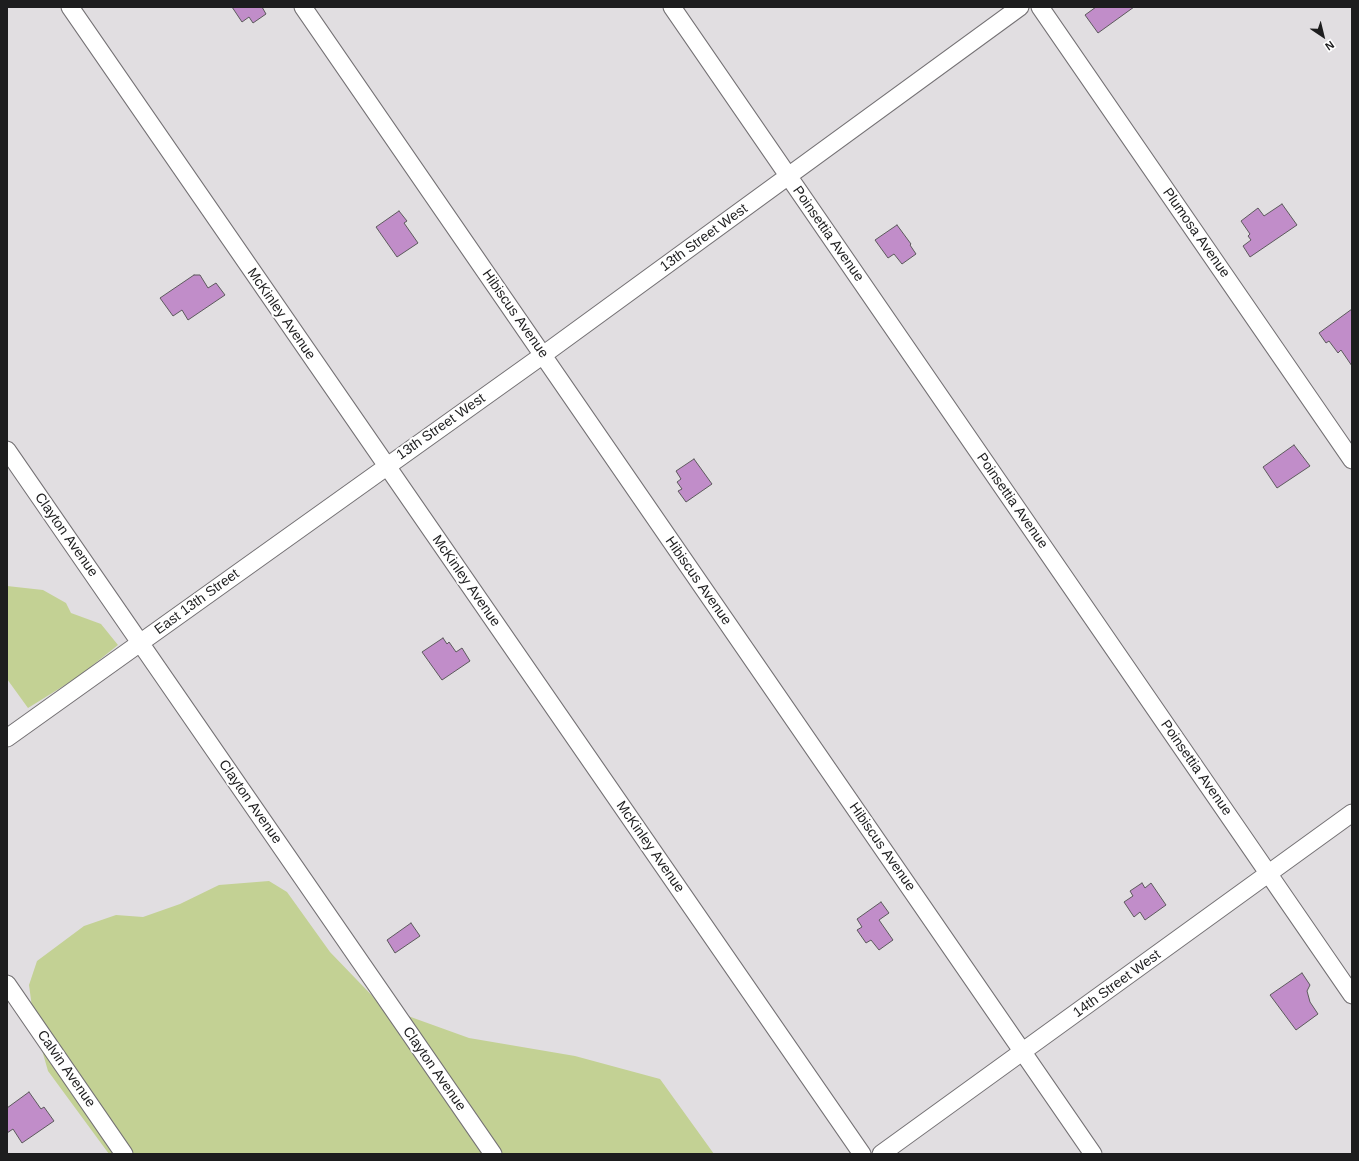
<!DOCTYPE html>
<html>
<head>
<meta charset="utf-8">
<style>
	body { margin:0 }
	#map { position:relative; width:1359px; height:1161px; overflow:hidden; background:#e1dee1; font-family:Helvetica,sans-serif }
	canvas { display:block }
	.frame { position:absolute; inset:0; border:8px solid #1d1d1e; pointer-events:none }
	.north { position:absolute; left:1303px; top:16px; width:40px; height:40px; -webkit-text-stroke:3px #fff; paint-order:stroke; rotate:145deg; font-size:11px; font-weight:700; line-height:16px; text-align:center; color:#1d1d1e }
	.north::after { content:''; display:block; margin:auto; width:14px; height:18px; background:#1d1d1e; clip-path:polygon(50% 0,100% 100%,50% 72%,0 100%) }
</style>
</head>
<body>
<div id="map">
<canvas width="1359" height="1161"></canvas>
<div class="frame"></div>
<div class="north">N</div>
</div>
<script>
const c = document.querySelector('canvas').getContext('2d');
c.lineJoin = 'round';
function fill(path, color) {
  c.fillStyle = color;
  c.fill(path, 'evenodd');
}
function poly(rows) {
  const path = new Path2D();
  for (const r of rows) {
    path.moveTo(r[0], r[1]);
    for (let i = 2; i < r.length; i += 2) path.lineTo(r[i], r[i + 1]);
  }
  return path;
}
function trace(path, color, width, dash) {
  c.strokeStyle = color;
  c.lineWidth = width;
  c.lineCap = dash ? 'butt' : 'round';
  c.setLineDash(dash || []);
  c.stroke(path);
}
function write(font, color, halo, rows, align = 'center') {
  c.font = font + ' Helvetica,sans-serif';
  c.lineWidth = 4;
  c.setLineDash([]);
  c.textBaseline = 'middle';
  c.strokeStyle = halo;
  c.fillStyle = color;
  for (const [text, x, y, turn = 0] of rows) {
    c.save();
    c.translate(x, y);
    c.rotate((+turn || 0) * Math.PI / 180);
    c.textAlign = isNaN(turn) ? turn : align;
    if (halo) c.strokeText(text, 0, 0);
    c.fillText(text, 0, 0);
    c.restore();
  }
}
const green = poly([
	[7,586,43,590,66,603,71,613,101,624,118,645,78,677,28,708,7,679],
	[269,881,287,892,330,952,383,1007,469,1038,575,1056,660,1079,714,1154,109,1154,48,1071,34,1022,29,985,37,961,84,926,116,915,143,917,180,904,219,885]
]);
const building = poly([
	[232,7,262,7,266,14,253,23,249,17,242,22,232,7],
	[1096,7,1134,7,1098,33,1085,15,1096,7],
	[1282,204,1297,225,1250,257,1243,246,1251,240,1248,236,1250,234,1241,221,1258,208,1264,216,1282,204],
	[399,211,407,221,404,223,418,243,397,257,376,227,399,211],
	[897,225,911,244,910,245,916,254,902,264,894,254,888,258,875,240,897,225],
	[194,275,200,275,208,288,216,283,225,295,188,320,182,310,173,316,160,298,194,275],
	[1352,309,1352,366,1341,350,1338,353,1329,341,1326,343,1319,333,1352,309],
	[1294,445,1310,466,1277,488,1263,467,1294,445],
	[694,459,712,484,686,502,678,491,682,489,677,482,681,479,676,471,694,459],
	[443,638,447,644,449,642,456,652,462,648,470,661,442,680,422,652,443,638],
	[1142,883,1145,888,1151,883,1166,905,1145,920,1140,912,1134,917,1124,902,1133,896,1130,891,1142,883],
	[881,902,889,913,879,920,893,940,879,950,871,940,866,943,857,930,862,927,857,919,881,902],
	[411,923,420,936,395,953,387,940,411,923],
	[1302,973,1310,985,1307,991,1310,1002,1318,1014,1296,1030,1270,995,1302,973],
	[29,1092,41,1109,44,1107,54,1121,22,1143,13,1129,7,1133,7,1108,29,1092]
]);
const minor = poly([
	[70,7,862,1154],
	[303,7,1093,1154],
	[672,7,1352,995],
	[1040,7,1352,460],
	[7,450,493,1154],
	[7,738,543,355,1020,7],
	[7,984,124,1154],
	[881,1154,1352,813]
]);
const streetNames = [
	["Plumosa Avenue",1196,233,55],
	["Poinsettia Avenue",828,234,55],
	["13th Street West",704,238,-36],
	["McKinley Avenue",281,314,55],
	["Hibiscus Avenue",515,314,55],
	["13th Street West",441,427,-35],
	["Poinsettia Avenue",1012,501,55],
	["Clayton Avenue",66,535,55],
	["McKinley Avenue",466,581,55],
	["Hibiscus Avenue",698,581,55],
	["East 13th Street",197,602,-36],
	["Poinsettia Avenue",1196,768,55],
	["Clayton Avenue",250,802,55],
	["McKinley Avenue",650,847,55],
	["Hibiscus Avenue",882,847,55],
	["14th Street West",1117,984,-36],
	["Calvin Avenue",66,1069,55],
	["Clayton Avenue",434,1069,55]
];
fill(green, '#c3d194');
fill(building, '#c18dc9');
trace(building, '#5c595c', 1);
trace(minor, '#747174', 19);
trace(minor, '#fff', 17);
write('14px', '#1d1d1e', '#fff', streetNames);
</script>
</body>
</html>
